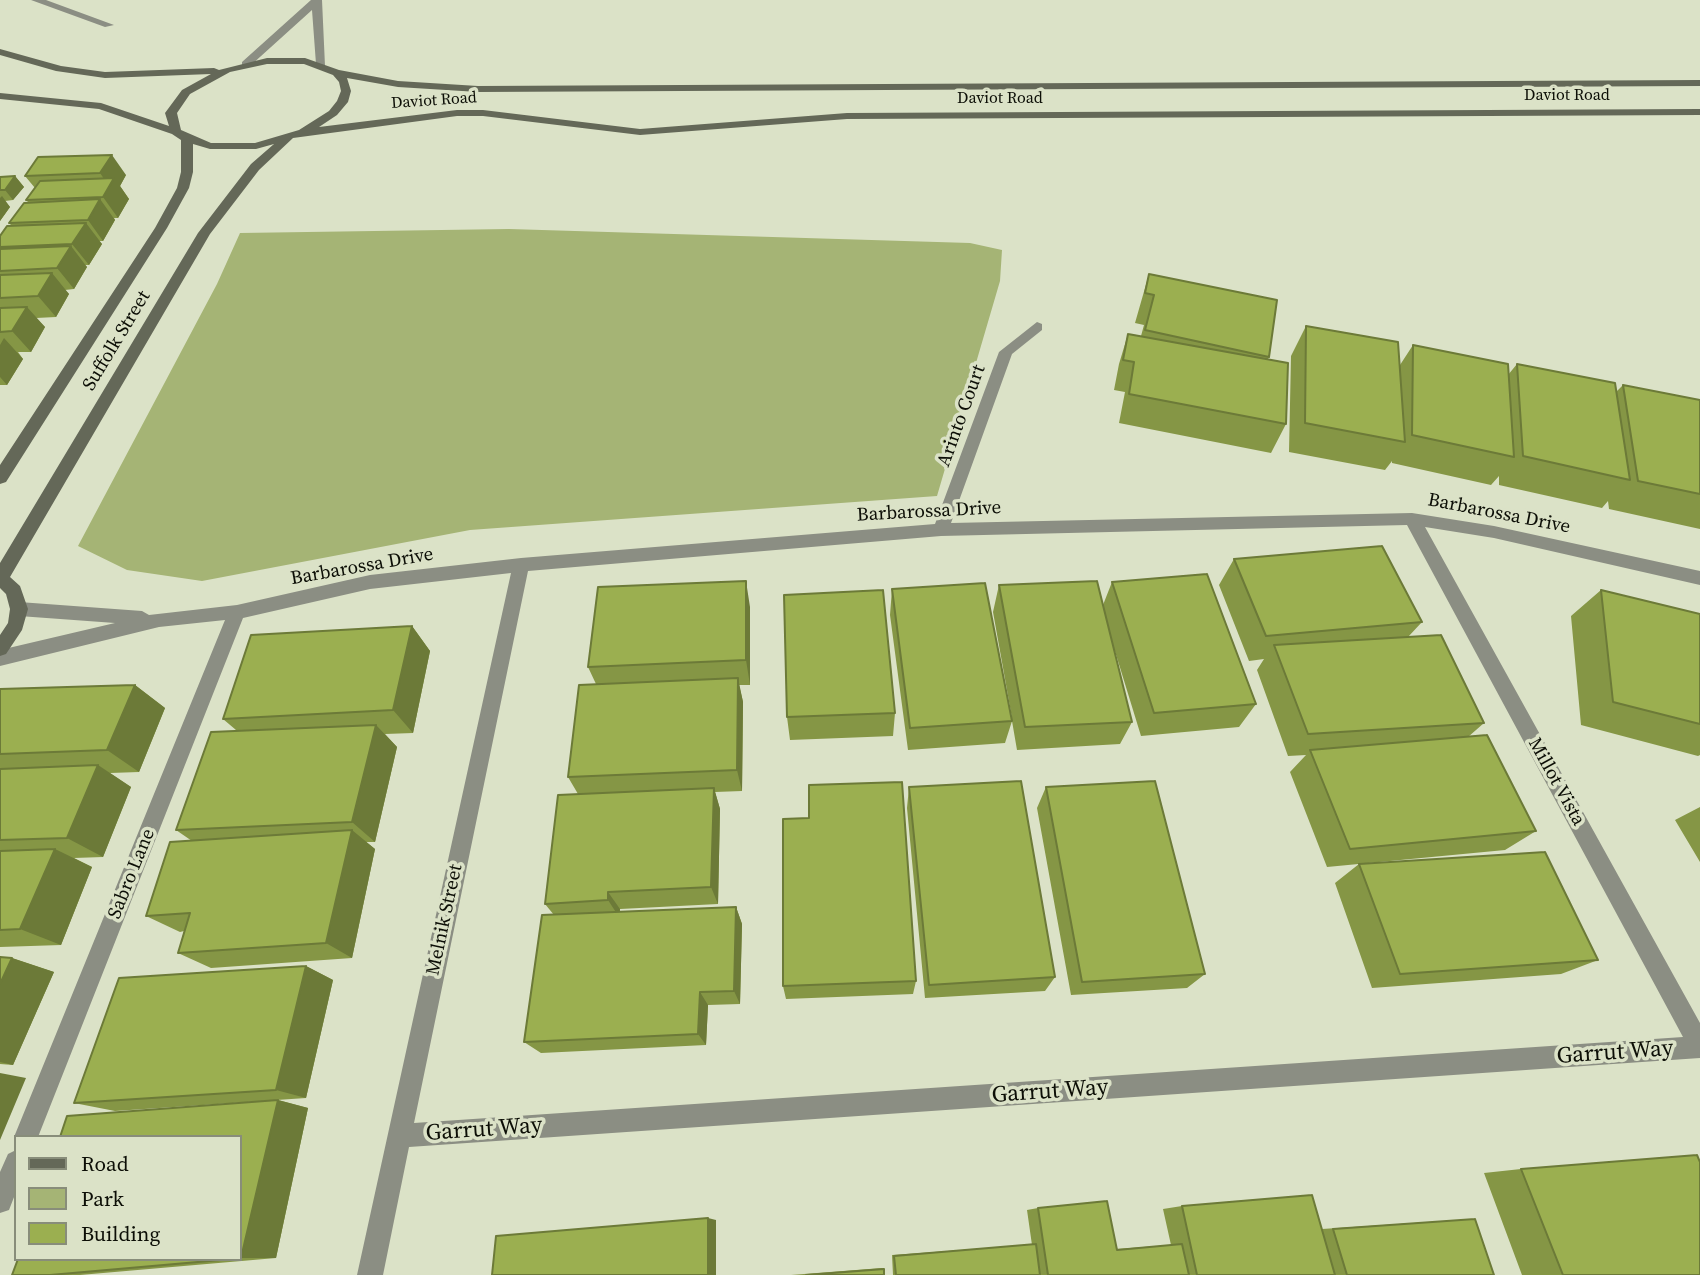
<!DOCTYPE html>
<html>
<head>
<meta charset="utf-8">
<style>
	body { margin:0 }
	#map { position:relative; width:1700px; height:1275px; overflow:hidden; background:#dbe2c7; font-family:"Source Serif 4",serif }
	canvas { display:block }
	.legend { position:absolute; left:14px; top:1135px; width:228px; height:126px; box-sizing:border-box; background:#dbe2c7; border:2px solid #888d7a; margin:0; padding:9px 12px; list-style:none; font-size:21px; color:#0c0e06 }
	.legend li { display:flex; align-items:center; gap:14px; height:35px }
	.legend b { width:35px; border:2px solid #888d7a }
</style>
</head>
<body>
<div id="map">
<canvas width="1700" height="1275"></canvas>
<ul class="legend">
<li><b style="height:9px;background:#646858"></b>Road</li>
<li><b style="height:19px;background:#a5b475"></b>Park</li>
<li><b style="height:19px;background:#9baf50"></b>Building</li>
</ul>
</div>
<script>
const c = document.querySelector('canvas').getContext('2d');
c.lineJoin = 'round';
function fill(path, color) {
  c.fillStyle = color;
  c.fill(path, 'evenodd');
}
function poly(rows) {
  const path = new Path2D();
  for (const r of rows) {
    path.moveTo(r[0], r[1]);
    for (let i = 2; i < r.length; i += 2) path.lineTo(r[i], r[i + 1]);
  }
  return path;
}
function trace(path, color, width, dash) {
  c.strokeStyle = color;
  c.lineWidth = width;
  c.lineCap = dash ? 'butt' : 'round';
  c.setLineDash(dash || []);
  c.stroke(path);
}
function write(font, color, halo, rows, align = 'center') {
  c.font = font + ' "Source Serif 4",serif';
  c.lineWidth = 7;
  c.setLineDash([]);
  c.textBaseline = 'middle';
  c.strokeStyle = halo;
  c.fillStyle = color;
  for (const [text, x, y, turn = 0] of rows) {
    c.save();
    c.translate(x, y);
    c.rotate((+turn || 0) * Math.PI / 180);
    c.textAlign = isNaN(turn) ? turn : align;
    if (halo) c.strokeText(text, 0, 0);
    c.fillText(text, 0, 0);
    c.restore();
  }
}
const green = poly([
	[509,229,970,243,1002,250,1000,281,937,496,470,530,202,581,127,570,78,546,217,284,240,233]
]);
const street = poly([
	[31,0,46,0,114,25,105,27,31,0],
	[311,0,322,0,325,66,316,64,312,10,250,66,242,66,242,62,311,0],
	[1037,322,1042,324,1042,330,1012,354,951,523,1412,513,1494,526,1700,571,1700,585,1494,538,1425,527,1700,1023,1700,1058,409,1147,383,1275,357,1275,511,573,370,589,243,618,38,1137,16,1137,16,1141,14,1137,225,620,159,627,0,666,0,650,115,623,19,616,13,614,10,609,13,604,19,602,142,611,149,615,237,605,370,575,521,558,935,524,999,352,1037,322],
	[1407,525,1683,1037,414,1123,528,571,941,536,1407,525],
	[16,1150,16,1192,9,1210,0,1213,0,1172,8,1154,16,1150]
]);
const secondary = poly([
	[0,49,61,66,105,72,214,68,219,70,267,58,305,58,339,70,398,81,478,86,1700,80,1700,86,478,92,398,87,347,78,351,91,348,102,337,115,319,127,457,110,483,110,640,129,847,113,1700,109,1700,115,847,119,640,135,483,116,457,116,293,138,259,170,210,234,10,577,20,586,28,609,22,630,6,654,0,656,0,635,8,623,10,609,6,594,0,588,0,563,198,233,251,164,274,144,256,149,210,149,193,144,193,172,189,188,167,228,6,482,0,484,0,465,155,228,177,188,181,172,181,140,172,134,99,109,0,99,0,93,101,103,169,126,165,113,182,90,211,74,105,78,56,71,0,55,0,49],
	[267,64,304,64,333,75,339,82,341,91,337,101,329,111,299,130,255,143,211,143,181,130,177,113,190,94,230,72,267,64]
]);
const wall = poly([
	[38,157,126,175,120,186,129,199,118,218,114,218,115,220,103,241,99,241,102,244,89,265,85,265,87,267,74,289,65,290,69,294,56,317,36,318,45,327,31,352,18,352,23,359,7,385,0,385,0,236,12,226,9,223,28,202,26,200,35,188,25,176],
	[15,176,24,187,13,200,5,201,10,207,0,221,0,177],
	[1149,274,1269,357,1268,359,1286,424,1271,453,1119,423,1125,392,1114,390,1119,364,1128,334,1141,336,1144,325,1135,323],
	[1306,326,1400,365,1413,345,1508,375,1517,364,1616,392,1623,385,1700,400,1700,529,1609,509,1608,501,1602,508,1499,485,1499,476,1491,485,1392,463,1392,461,1385,470,1289,452,1291,356],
	[1234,559,1422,622,1408,637,1484,723,1468,737,1536,831,1505,850,1327,867,1290,772,1306,755,1288,756,1257,670,1264,659,1249,661,1219,585],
	[1112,582,1256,704,1239,727,1141,736,1114,648,1132,722,1120,744,1017,750,1012,721,1005,743,908,750,890,615,892,589,1012,718,993,612,999,585,1103,605],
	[1601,590,1700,614,1700,755,1698,756,1581,725,1571,616],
	[750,607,750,685,739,685,743,702,742,791,715,792,720,809,718,904,620,909,620,912,736,907,742,924,740,1004,708,1005,706,1045,541,1053,524,1042,554,915,545,904,578,794,568,777,596,684,588,667],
	[412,626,430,651,413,733,385,734,397,747,375,842,366,842,375,849,352,958,211,968,178,953,184,931,180,932,146,916,192,841,176,830,236,730,223,719],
	[135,685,165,708,139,772,110,773,131,787,103,857,74,858,92,867,61,945,0,947,0,689],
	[895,713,893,736,790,740,787,717],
	[909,787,1055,977,1045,991,925,998,907,808],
	[1046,787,1205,974,1187,988,1071,995,1037,808],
	[1700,807,1700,862,1675,820],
	[1359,864,1598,960,1561,974,1372,988,1335,883],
	[0,957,12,958,54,972,13,1065,0,1064],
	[306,966,333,980,306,1098,115,1111,74,1103],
	[916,981,913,994,786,999,783,986],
	[278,1100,308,1108,276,1258,80,1275,12,1275,18,1259,240,1259,240,1137],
	[1521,1169,1700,1275,1522,1275,1484,1173],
	[1182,1206,1322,1229,1475,1219,1494,1275,893,1275,892,1255,1032,1245,1027,1210,1038,1208,1116,1249,1171,1245,1163,1209],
	[882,1268,884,1269,884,1275,791,1275]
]);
const shadedWall = poly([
	[112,155,126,175,120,186,129,199,118,218,103,197,109,186,100,173],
	[15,176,24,187,13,200,5,190],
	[2,196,10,207,0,221,0,198],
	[100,199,115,220,103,241,88,220],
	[86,223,102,244,89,265,72,244],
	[71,246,87,267,74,289,57,268],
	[52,273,69,294,56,317,38,296],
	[27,307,45,327,31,352,12,331],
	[4,338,23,359,7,385,0,377,0,345],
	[746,581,750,607,750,685,746,660],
	[412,626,430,651,413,733,393,710],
	[738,678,743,702,742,791,737,770],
	[135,685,165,708,139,772,107,750],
	[376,725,397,747,375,842,352,822],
	[98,765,131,787,103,857,67,838],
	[714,788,720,809,718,904,711,887],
	[352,830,375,849,352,958,326,943],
	[55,849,92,867,61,945,20,929],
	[608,892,620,909,619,917,608,900],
	[736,907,742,924,740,1004,734,991],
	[12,958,54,972,13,1065,0,1062,0,984],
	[306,966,333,980,306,1098,276,1090],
	[700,992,708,1005,706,1045,698,1034],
	[0,1073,26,1078,0,1140],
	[278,1100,308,1108,276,1258,241,1258],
	[708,1218,716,1220,716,1275,708,1275]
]);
const building = poly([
	[112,155,100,173,25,176,38,157,112,155],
	[15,176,5,190,0,190,0,177,15,176],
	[114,178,103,197,26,200,40,181,114,178],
	[100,199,88,220,9,223,24,203,100,199],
	[86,223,72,244,0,247,0,236,7,226,86,223],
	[71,246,57,268,0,271,0,249,71,246],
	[52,273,38,296,0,298,0,275,52,273],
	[1149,274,1277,300,1269,357,1145,330,1154,295,1145,293,1149,274],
	[27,307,12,331,0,332,0,308,27,307],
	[1306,326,1398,342,1405,442,1305,423,1306,326],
	[1128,334,1288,363,1286,424,1129,394,1134,362,1123,360,1128,334],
	[1413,345,1508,364,1514,457,1412,435,1413,345],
	[1517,364,1615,383,1630,480,1523,456,1517,364],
	[1623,385,1700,400,1700,494,1638,481,1623,385],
	[1382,546,1422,622,1266,636,1234,559,1382,546],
	[1207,574,1256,704,1154,713,1112,582,1207,574],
	[746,581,746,660,588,667,598,587,746,581],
	[1097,581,1132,722,1025,727,999,585,1097,581],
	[985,583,1012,721,910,728,892,589,985,583],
	[883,590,895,713,787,717,784,595,883,590],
	[1601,590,1700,614,1700,724,1613,702,1601,590],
	[412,626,393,710,223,719,251,635,412,626],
	[1441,635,1484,723,1308,734,1274,645,1441,635],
	[738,678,737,770,568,777,579,685,738,678],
	[135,685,107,750,0,754,0,689,135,685],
	[376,725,352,822,176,830,211,732,376,725],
	[1487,735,1536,831,1350,849,1310,750,1487,735],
	[98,765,67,838,0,840,0,769,98,765],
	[1021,781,1055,977,929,985,909,787,1021,781],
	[1155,781,1205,974,1082,982,1046,787,1155,781],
	[902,782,916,981,783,986,783,819,809,818,809,785,902,782],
	[714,788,711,887,608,892,608,900,545,904,558,795,714,788],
	[352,830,326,943,178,953,190,913,146,916,170,842,352,830],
	[55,849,20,929,0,930,0,851,55,849],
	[1545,852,1598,960,1400,974,1359,864,1545,852],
	[736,907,734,991,700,992,698,1034,524,1042,542,915,736,907],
	[0,957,12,958,0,984,0,957],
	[306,966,276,1090,74,1103,119,978,306,966],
	[278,1100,241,1258,240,1259,240,1137,60,1137,67,1116,278,1100],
	[1697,1155,1700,1162,1700,1275,1563,1275,1521,1169,1697,1155],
	[1312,1195,1335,1275,1197,1275,1182,1206,1312,1195],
	[1107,1201,1117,1250,1182,1244,1189,1275,1048,1275,1038,1208,1107,1201],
	[708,1218,708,1275,492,1275,496,1236,708,1218],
	[1475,1219,1494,1275,1347,1275,1333,1229,1475,1219],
	[1036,1244,1040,1275,896,1275,894,1256,1036,1244],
	[18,1259,232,1259,50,1275,12,1275,18,1259],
	[884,1269,884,1275,806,1275,884,1269]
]);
const farStreetnames = [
	["Daviot Road",1567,96],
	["Daviot Road",1000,99],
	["Daviot Road",434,101,-4]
];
const streetNames = [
	["Suffolk Street",117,341,-59],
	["Arinto Court",962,416,-70],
	["Barbarossa Drive",929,512,-3],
	["Barbarossa Drive",1499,514,11],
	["Barbarossa Drive",362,567,-10],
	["Millot Vista",1556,782,61],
	["Sabro Lane",132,874,-68],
	["Melnik Street",445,920,-78]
];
const nearStreetnames = [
	["Garrut Way",1615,1053,-4],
	["Garrut Way",1050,1092,-4],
	["Garrut Way",484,1130,-4]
];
fill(green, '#a5b475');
fill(street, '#8b8e83');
fill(secondary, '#646858');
fill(wall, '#859645');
fill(shadedWall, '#6c7a38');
fill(building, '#9baf50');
trace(building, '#6c7a38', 2);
write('16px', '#0c0e06', '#dbe2c7', farStreetnames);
write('19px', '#0c0e06', '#dbe2c7', streetNames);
write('23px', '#0c0e06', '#dbe2c7', nearStreetnames);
</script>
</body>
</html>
